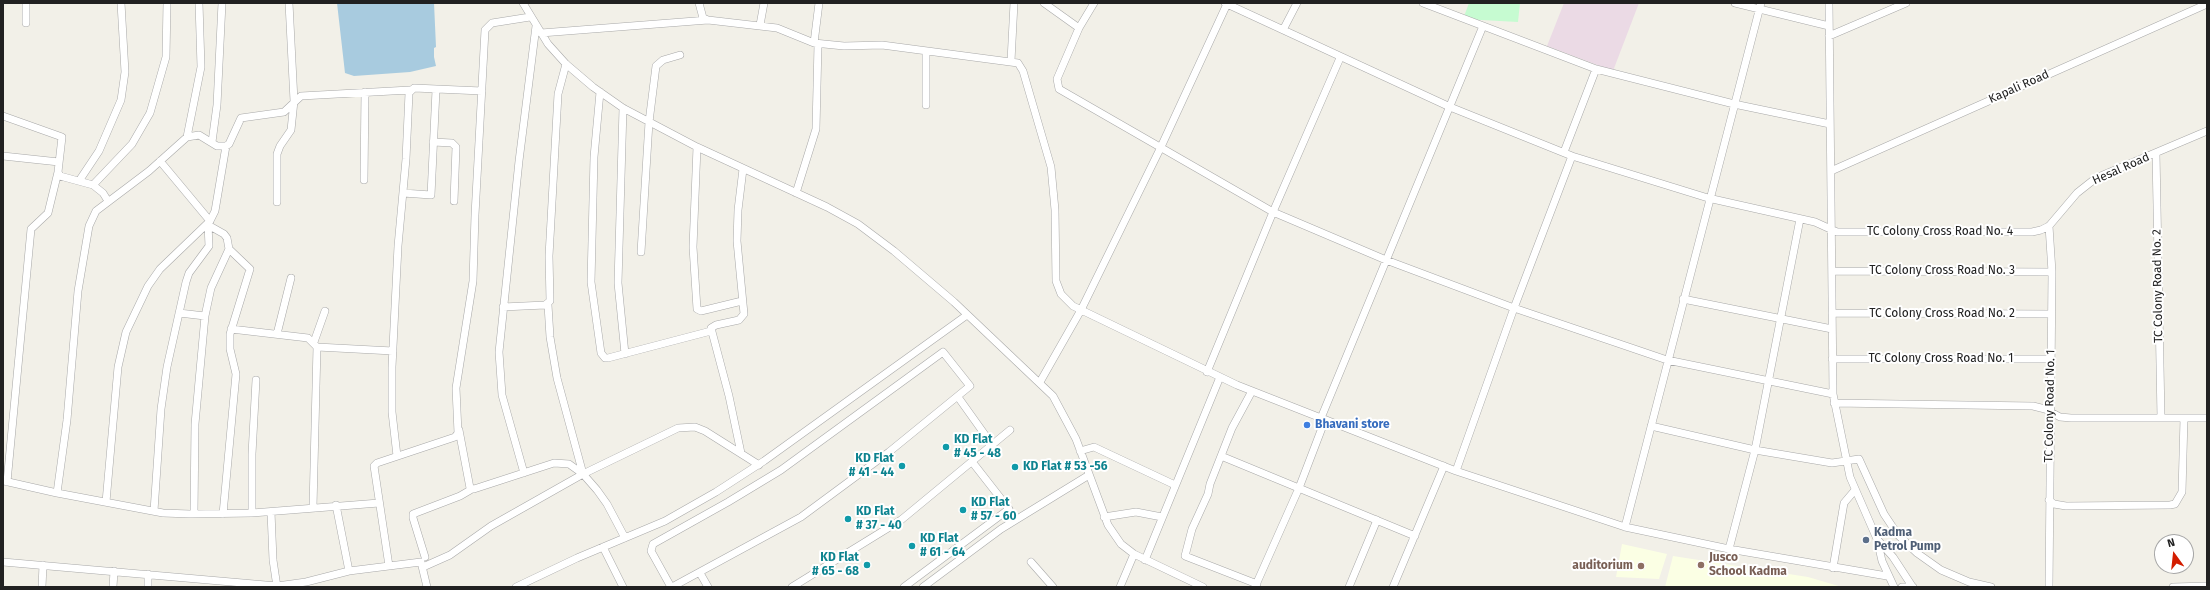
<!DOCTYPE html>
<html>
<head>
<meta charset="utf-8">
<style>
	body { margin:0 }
	#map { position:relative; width:2210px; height:590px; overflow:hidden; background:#f2f0e8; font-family:"Fira Sans",sans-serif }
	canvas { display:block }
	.frame { position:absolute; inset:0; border:4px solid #212121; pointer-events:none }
	.north { position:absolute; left:2154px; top:534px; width:40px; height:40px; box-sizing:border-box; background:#fff; border:1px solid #a6a6a6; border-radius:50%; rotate:345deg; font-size:11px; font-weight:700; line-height:16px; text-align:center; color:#212121 }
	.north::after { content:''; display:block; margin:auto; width:14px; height:18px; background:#d31d00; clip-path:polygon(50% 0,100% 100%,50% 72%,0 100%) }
</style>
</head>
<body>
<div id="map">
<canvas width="2210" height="590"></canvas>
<div class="frame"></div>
<div class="north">N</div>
</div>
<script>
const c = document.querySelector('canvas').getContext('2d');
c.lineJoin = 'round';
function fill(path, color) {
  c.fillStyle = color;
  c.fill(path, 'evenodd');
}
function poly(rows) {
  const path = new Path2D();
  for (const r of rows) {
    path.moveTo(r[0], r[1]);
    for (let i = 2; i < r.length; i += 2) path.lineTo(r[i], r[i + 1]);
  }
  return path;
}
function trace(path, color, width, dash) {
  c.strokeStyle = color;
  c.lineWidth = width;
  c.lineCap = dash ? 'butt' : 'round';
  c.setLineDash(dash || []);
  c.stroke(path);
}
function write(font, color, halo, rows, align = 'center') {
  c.font = font + ' "Fira Sans",sans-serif';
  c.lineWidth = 4;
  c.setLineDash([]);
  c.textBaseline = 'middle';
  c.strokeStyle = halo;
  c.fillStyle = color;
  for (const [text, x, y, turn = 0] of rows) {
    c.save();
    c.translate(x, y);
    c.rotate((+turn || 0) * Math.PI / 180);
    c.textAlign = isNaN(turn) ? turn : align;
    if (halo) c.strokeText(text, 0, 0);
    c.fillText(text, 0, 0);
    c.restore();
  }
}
const industrial = poly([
	[1564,3,1639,3,1613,71,1547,46]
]);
const education = poly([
	[1622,544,1667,554,1659,579,1616,577],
	[1673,556,1808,577,1842,587,1665,587]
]);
const park = poly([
	[1469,3,1520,3,1518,22,1463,19]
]);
const water = poly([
	[337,3,434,3,436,47,434,48,434,57,436,66,410,72,354,76,345,73]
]);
const street = poly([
	[26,3,26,23],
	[523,3,548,44,566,64,593,87,623,108,697,147,827,207,858,224,894,251,954,302,1053,396,1076,439,1108,525,1121,544,1134,554,1203,587],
	[699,3,703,18,708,20],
	[1044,3,1079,28],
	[1094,3,1079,28,1057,79,1059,89,1273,212,1386,260,1514,308,1667,360,1833,394],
	[1225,3,1450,107,1572,156,1708,198,1815,222,1837,232,2032,232,2041,230,2049,226,2077,193,2096,178,2207,131],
	[1423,3,1596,69,1734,104,1830,124],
	[1735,3,1829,26],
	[1829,3,1833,394,1850,477,1877,539,1882,561,1894,587],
	[760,25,764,3],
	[1283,30,1297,3],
	[541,33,708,20,777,28,814,43,844,46,882,45,1018,63,1023,71,1051,167,1055,210,1056,281,1061,294,1073,306,1237,385,1456,471,1625,527,1729,549,1887,576],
	[1829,36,1906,3],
	[814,43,819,3],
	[1011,61,1014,3],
	[600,92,594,157,591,282,601,353,605,358,608,358,711,331],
	[926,105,926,51],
	[623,108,618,283,625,354],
	[3,116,62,137,58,172,60,176,93,185,103,193,108,201],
	[187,137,201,67,199,3],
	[212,142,217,105,222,3],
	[433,142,452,143,456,147,454,201],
	[697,147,693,247,697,309,701,311,742,301],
	[1564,152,1596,69],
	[2156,153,2161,418],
	[3,156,59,162],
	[160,161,210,221],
	[1831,171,2207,4],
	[364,180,365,92],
	[79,181,99,151,121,100,125,72,121,3],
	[93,185,132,144,150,113,166,57,167,3],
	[403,193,431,195,436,90],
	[796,193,816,129,818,44],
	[277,202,277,154,280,146,291,130,294,101,289,3],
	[208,225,224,234,227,238,229,249,250,269,230,334,230,349,236,374,223,514],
	[641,252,649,122,656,66,663,60,680,55],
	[1832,271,2052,272],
	[1683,299,1832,329],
	[548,305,550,337,557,378,583,474],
	[503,307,545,305,550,301,549,256,558,94,566,64],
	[179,313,205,316],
	[1832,313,2051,314],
	[231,329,308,338,317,347,313,507],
	[277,334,291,278],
	[314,342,325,311],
	[317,347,393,351],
	[1832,359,2051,359],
	[1207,372,1273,212,1340,58],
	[1040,382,1081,310,1160,149,1227,4],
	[1252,391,1232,428,1210,484,1208,494,1192,529,1185,556,1257,584],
	[958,397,993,446],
	[1834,403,2033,406,2045,409,2060,417,2071,418,2207,418],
	[1321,418,1483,26],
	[1651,426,1755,450,1832,463,1859,459,1884,514,1898,535,1917,553,1941,570,1969,582,1991,587],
	[459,430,470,488,474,489,554,463,569,464,583,474,597,490,607,504,625,538],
	[1080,451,1094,447,1175,485],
	[741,453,729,396,711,328,716,325,739,320,744,314,737,241,738,210,743,169],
	[397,456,392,412,392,367,398,246,406,159,409,93,414,88,482,91],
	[1221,456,1415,536],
	[1456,471,1514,308,1572,156],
	[524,473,502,395,499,352,519,161,536,26],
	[4,481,57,493],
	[7,482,31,229,48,213,58,172],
	[2049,500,2054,504,2066,506,2170,505,2175,504,2182,492,2184,418],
	[106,502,118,367,126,332,148,286,160,269,210,221,215,211,226,146],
	[379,503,252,513,190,514,163,513,57,493,67,420,78,291,89,226,96,211,149,171,187,137,199,135,217,146,226,146,229,144,241,118,284,112,301,96,410,90],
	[336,505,349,571],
	[154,511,161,409,167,367,186,282,189,273,209,246,208,225],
	[271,512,273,560,277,587],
	[252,513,252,454,256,380],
	[194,514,195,424,205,316,211,288,229,249],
	[1104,517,1136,512,1162,517],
	[1625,527,1761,3],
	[1877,539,1893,557,1912,586],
	[603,547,623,587],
	[1729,549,1755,450,1800,219],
	[425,557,413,518,413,514,460,496,472,489],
	[1145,560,1220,377],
	[3,562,277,586,306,582,349,571,389,566],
	[1031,562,1053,587],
	[423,567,450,555,491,526,583,474,678,428,695,427,705,431,759,465],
	[1833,568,1844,503,1855,490],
	[700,573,708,587],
	[148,574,148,587],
	[42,587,43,565],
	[113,587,114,571],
	[427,587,421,562,389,566,374,466,377,463,455,437,458,433,456,388,473,281,475,215,485,30,492,23,530,17],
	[516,587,577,558,665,521,716,492,764,461,967,315],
	[671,587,651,551,653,544,728,502,781,470,943,352,970,386,889,452,801,517,672,587],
	[792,587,901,520,1010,430],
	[904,587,1009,509,973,463],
	[923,587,1001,529,1089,475],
	[1120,587,1134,554],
	[1255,587,1299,488,1325,420],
	[1349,587,1377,520],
	[1393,587,1444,466],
	[1902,587,1913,587],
	[2049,587,2052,272,2049,226],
	[2173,587,2207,586]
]);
const markers = [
	[1307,425,4,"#3f7fe0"],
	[946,447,4,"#0f9aa8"],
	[902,466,4,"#0f9aa8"],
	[1015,467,4,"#0f9aa8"],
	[963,510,4,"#0f9aa8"],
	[848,519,4,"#0f9aa8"],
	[1866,540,4,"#5c6f8a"],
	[912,546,4,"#0f9aa8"],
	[867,565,4,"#0f9aa8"],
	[1701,565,4,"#8d6e63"],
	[1641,566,4,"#8d6e63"]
];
const streetNames = [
	["Kapali Road",2019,87,-24],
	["Hesal Road",2121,169,-24],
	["TC Colony Cross Road No. 4",1940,232],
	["TC Colony Cross Road No. 3",1942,271],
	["TC Colony Road No. 2",2158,286,-91],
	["TC Colony Cross Road No. 2",1942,314],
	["TC Colony Cross Road No. 1",1941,359],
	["TC Colony Road No. 1",2050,406,-89]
];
const shopNames = [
	["Bhavani store",1315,425]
];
const cultureNames = [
	["KD Flat",954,440],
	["# 45 - 48",954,454],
	["KD Flat",894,459,"right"],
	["# 41 - 44",894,473,"right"],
	["KD Flat # 53 -56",1023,467],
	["KD Flat",971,503],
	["# 57 - 60",971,517],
	["KD Flat",856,512],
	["# 37 - 40",856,526],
	["KD Flat",920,539],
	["# 61 - 64",920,553],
	["KD Flat",859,558,"right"],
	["# 65 - 68",859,572,"right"]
];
const serviceNames = [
	["Kadma",1874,533],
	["Petrol Pump",1874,547]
];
const educationNames = [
	["Jusco",1709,558],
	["School Kadma",1709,572],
	["auditorium",1633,566,"right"]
];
fill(industrial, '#ebdae5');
fill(education, '#fbffe4');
fill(park, '#c6fbd1');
fill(water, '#a8cbdf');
trace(street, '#a8a8a8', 8);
trace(street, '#fff', 7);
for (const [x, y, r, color] of markers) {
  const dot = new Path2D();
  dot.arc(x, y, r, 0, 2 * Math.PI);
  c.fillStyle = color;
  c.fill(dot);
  trace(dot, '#fff', 1.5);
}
write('12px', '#212121', '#fff', streetNames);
write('bold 12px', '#366cbe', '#fff', shopNames, 'left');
write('bold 12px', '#0d838f', '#fff', cultureNames, 'left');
write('bold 12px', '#4e5e75', '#fff', serviceNames, 'left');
write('bold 12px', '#785e54', '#fff', educationNames, 'left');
</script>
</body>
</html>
